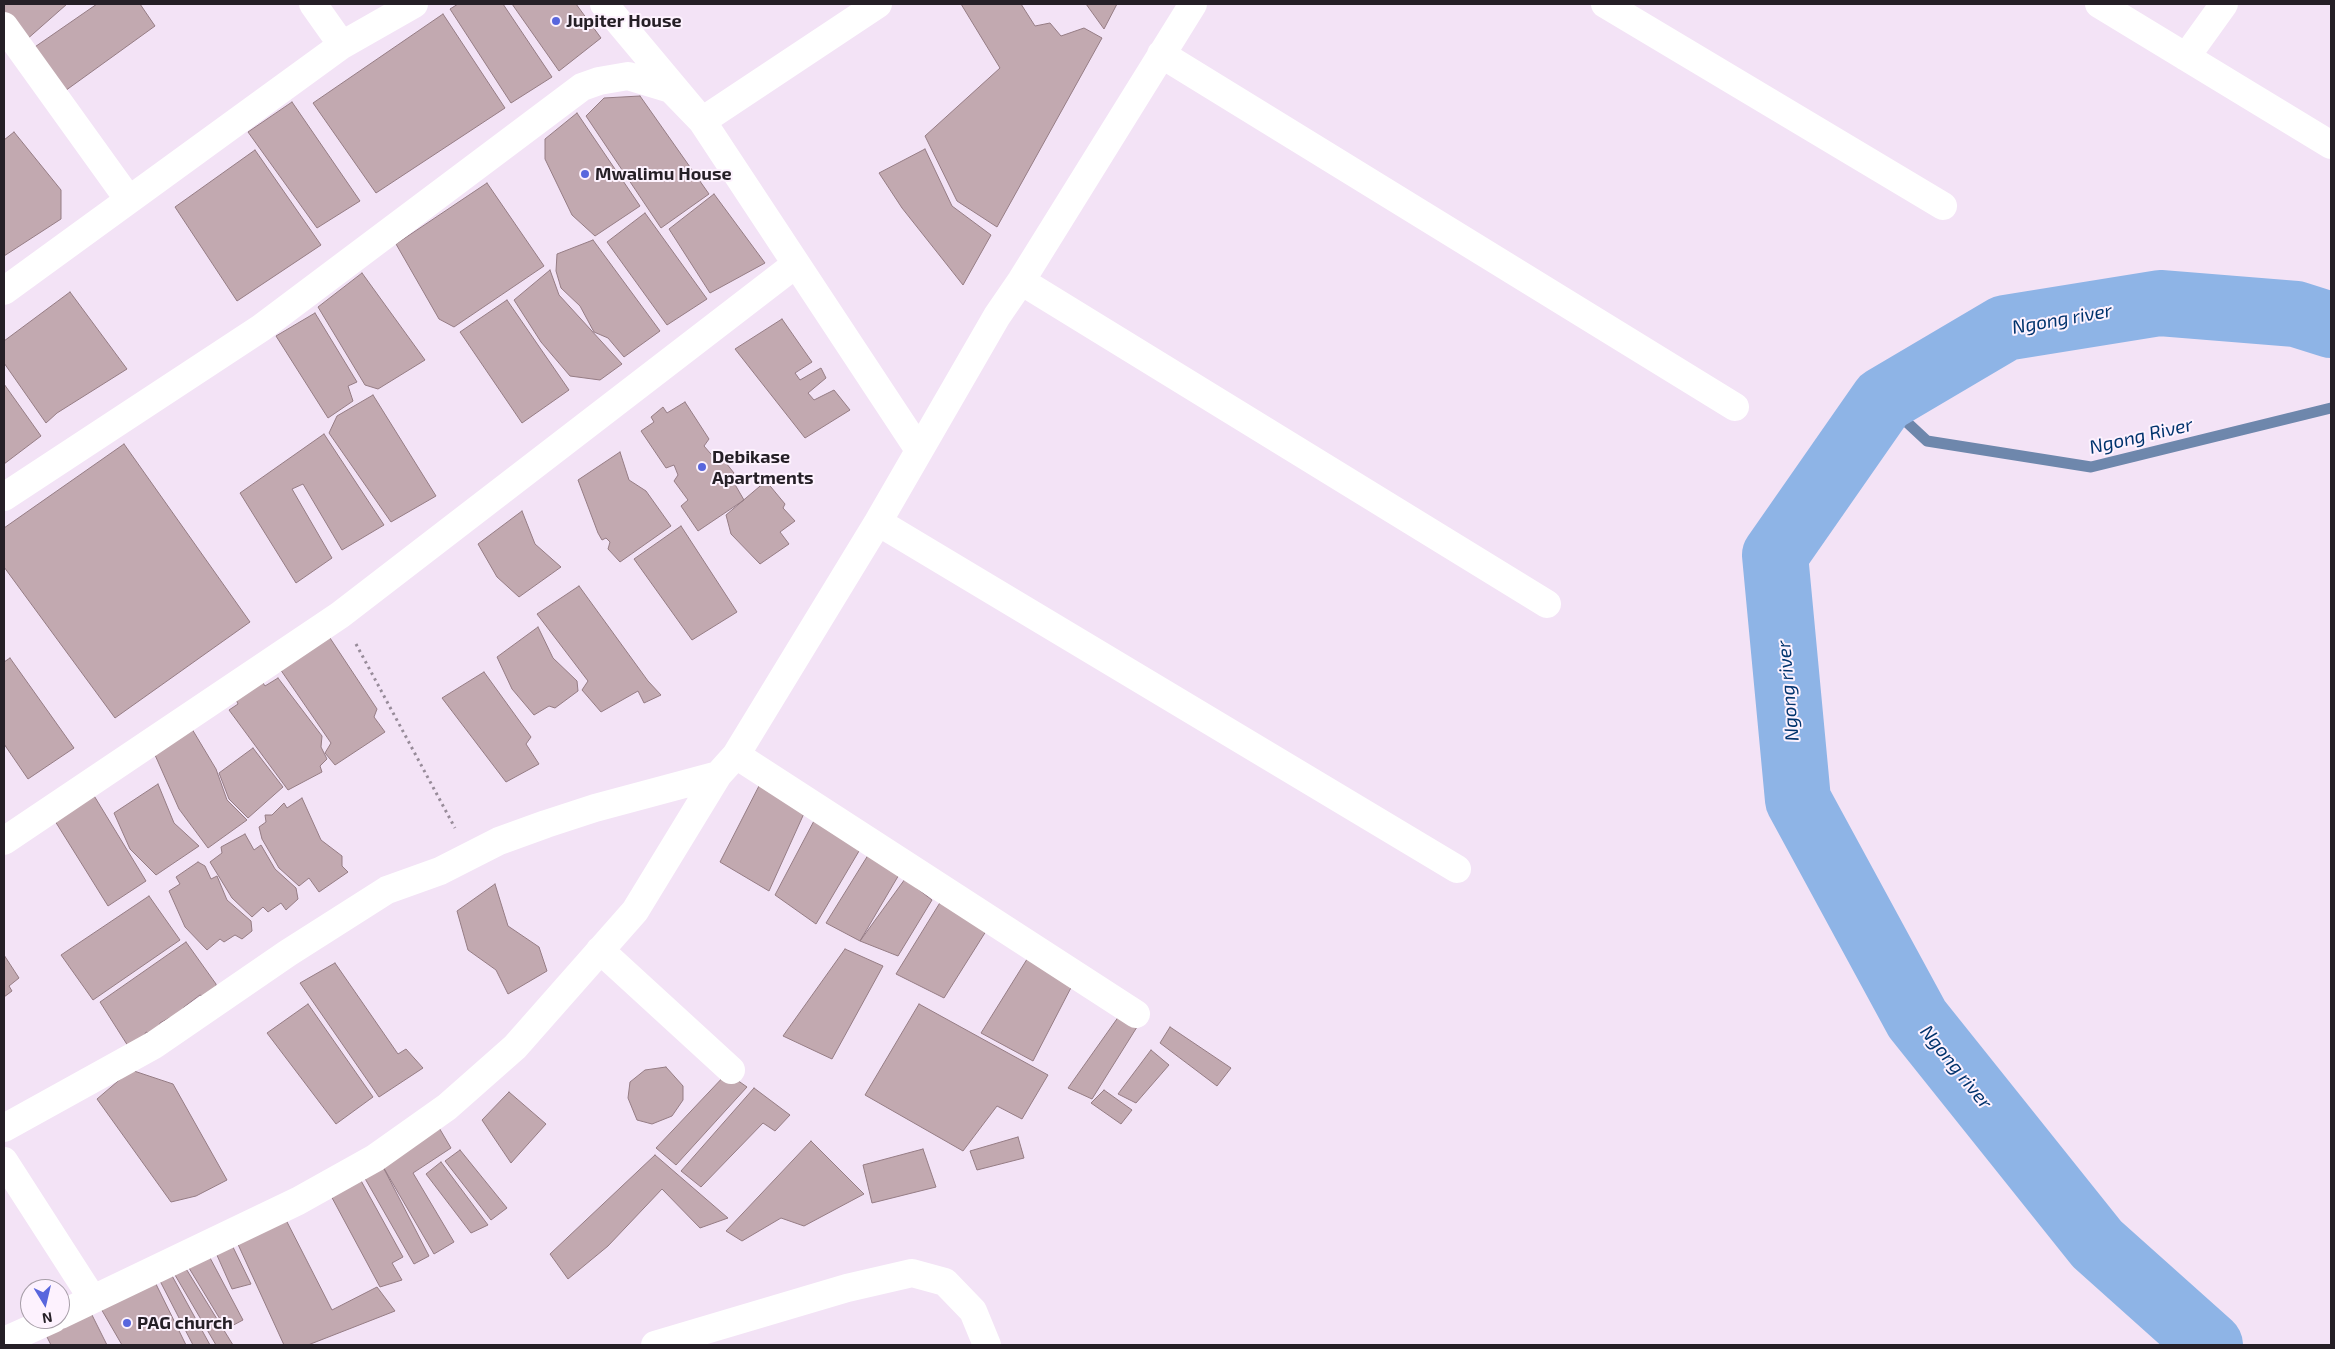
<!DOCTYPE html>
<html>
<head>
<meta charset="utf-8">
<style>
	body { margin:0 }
	#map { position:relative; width:2335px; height:1349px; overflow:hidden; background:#f3e3f6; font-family:"Exo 2",sans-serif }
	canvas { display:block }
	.frame { position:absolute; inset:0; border:5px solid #251f26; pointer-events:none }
	.north { position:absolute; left:20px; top:1279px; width:50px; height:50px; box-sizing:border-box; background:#fdf2fe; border:1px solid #a79ea8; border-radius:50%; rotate:171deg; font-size:14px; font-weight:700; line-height:20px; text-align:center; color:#251f26 }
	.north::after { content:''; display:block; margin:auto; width:18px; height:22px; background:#5866dd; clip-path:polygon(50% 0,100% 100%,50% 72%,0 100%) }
</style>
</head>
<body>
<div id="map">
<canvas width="2335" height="1349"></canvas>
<div class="frame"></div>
<div class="north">N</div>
</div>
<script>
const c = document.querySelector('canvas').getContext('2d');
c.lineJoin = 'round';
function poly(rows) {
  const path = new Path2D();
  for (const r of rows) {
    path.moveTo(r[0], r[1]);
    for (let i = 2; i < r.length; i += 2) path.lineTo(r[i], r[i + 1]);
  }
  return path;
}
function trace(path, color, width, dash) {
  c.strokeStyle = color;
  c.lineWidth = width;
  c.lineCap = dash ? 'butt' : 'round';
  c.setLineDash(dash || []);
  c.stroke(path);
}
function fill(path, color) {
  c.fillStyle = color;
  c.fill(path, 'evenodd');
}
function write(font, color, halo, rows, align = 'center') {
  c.font = font + ' "Exo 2",sans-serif';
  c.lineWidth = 4;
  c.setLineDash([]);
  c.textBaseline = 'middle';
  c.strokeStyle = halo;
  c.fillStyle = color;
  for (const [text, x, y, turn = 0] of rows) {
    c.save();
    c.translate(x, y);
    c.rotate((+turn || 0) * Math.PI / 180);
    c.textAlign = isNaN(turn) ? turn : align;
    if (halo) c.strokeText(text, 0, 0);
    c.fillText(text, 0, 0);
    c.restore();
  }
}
const stream = poly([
	[1883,400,1927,441,2091,467,2331,408]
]);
const river = poly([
	[2210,1345,2097,1244,1917,1019,1798,800,1775,555,1883,400,2005,328,2160,303,2296,314,2331,325]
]);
const building = poly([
	[4,4,67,4,25,41,4,15,4,4],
	[97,4,140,4,155,26,58,96,29,51,97,4],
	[458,4,503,4,552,77,511,103,450,9,458,4],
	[512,4,576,4,601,38,559,71,512,4],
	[961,4,1021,4,1035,26,1050,23,1061,36,1084,28,1102,38,997,227,957,201,925,136,1000,68,961,4],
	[1086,4,1117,4,1104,29,1086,4],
	[443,14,505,108,376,193,313,103,443,14],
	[640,96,709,194,661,228,586,116,604,98,640,96],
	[292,102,360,201,317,228,248,132,292,102],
	[577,113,640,206,595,236,572,215,545,159,545,139,577,113],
	[14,132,61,190,61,219,4,256,4,140,14,132],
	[925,149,952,206,991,235,963,285,902,208,879,173,925,149],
	[255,150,321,245,237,301,175,207,255,150],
	[487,183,544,266,454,327,439,319,396,244,487,183],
	[714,194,765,263,710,293,669,229,714,194],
	[645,213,707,299,667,325,607,242,645,213],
	[593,240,660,331,624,357,608,338,594,332,580,306,561,288,556,271,557,254,593,240],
	[550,270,559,295,622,364,600,380,570,376,541,342,514,300,550,270],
	[362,273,425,360,378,389,365,385,318,307,362,273],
	[70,292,127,369,57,413,46,423,4,363,4,341,70,292],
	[507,300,569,390,522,423,460,332,507,300],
	[315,313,357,382,348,386,353,401,328,418,276,336,315,313],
	[782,319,812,362,795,373,800,380,821,368,826,378,808,393,814,400,834,390,850,410,805,438,735,349,782,319],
	[4,384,41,436,4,464,4,384],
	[373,395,436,496,391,522,329,433,337,416,373,395],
	[685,402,709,439,704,446,717,461,722,458,734,473,730,476,744,500,698,531,681,506,688,500,674,481,678,475,674,465,666,468,641,431,654,422,651,417,663,407,667,413,685,402],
	[324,434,384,525,342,550,303,484,292,489,332,558,296,583,240,493,324,434],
	[124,444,250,622,115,718,4,567,4,528,124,444],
	[620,452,629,480,646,491,671,526,620,562,608,549,610,542,606,538,602,540,598,533,578,480,620,452],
	[766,481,785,504,783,508,795,521,780,532,789,544,760,564,731,534,726,515,766,481],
	[522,511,535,544,561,567,519,597,497,577,478,544,522,511],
	[681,526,737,612,692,640,634,559,681,526],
	[579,586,648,681,661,695,644,703,638,691,601,712,582,690,588,681,537,614,579,586],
	[538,627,553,658,577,681,578,691,555,708,549,706,534,715,512,689,497,657,538,627],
	[328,635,377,709,374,717,385,732,335,765,325,753,331,743,278,666,328,635],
	[10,658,74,748,28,779,4,744,4,662,10,658],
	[484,672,531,737,526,744,539,764,506,782,442,698,484,672],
	[278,678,322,736,321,747,327,759,320,766,322,772,288,790,229,710,238,704,235,697,261,680,265,686,278,678],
	[192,729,216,769,227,800,247,820,208,848,179,809,155,755,192,729],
	[253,748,283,787,248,818,229,799,219,773,253,748],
	[158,784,174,823,199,846,156,875,130,849,114,813,158,784],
	[760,784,806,809,769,891,720,862,760,784],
	[93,794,146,881,108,906,55,821,93,794],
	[302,798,321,840,342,856,342,866,348,872,319,892,309,878,299,886,279,868,262,839,259,827,266,822,265,815,272,815,284,803,287,808,302,798],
	[815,819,862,846,816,924,775,895,815,819],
	[245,834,254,850,261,845,275,869,296,888,298,899,286,910,281,903,268,912,263,907,252,917,232,898,210,862,222,853,221,847,245,834],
	[870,852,900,873,860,941,826,923,870,852],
	[198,862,205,866,211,879,217,876,227,900,251,921,252,931,242,939,235,935,224,942,220,939,207,950,185,927,169,891,180,884,176,877,198,862],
	[905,879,932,900,898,956,860,941,905,879],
	[495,884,508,926,539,947,547,971,508,994,496,970,468,950,457,911,495,884],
	[149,896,180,940,93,1000,61,955,149,896],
	[941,901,988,928,944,998,896,974,941,901],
	[186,942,216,984,217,994,210,1000,200,995,184,1007,182,1016,169,1018,160,1023,159,1030,155,1036,146,1032,142,1040,128,1046,100,1002,186,942],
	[845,949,883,966,832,1059,783,1036,845,949],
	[4,955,19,978,9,986,12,991,4,997,4,955],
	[1029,956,1075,980,1033,1061,981,1033,1029,956],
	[335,963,398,1054,406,1049,423,1068,379,1097,300,983,335,963],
	[308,1004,373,1097,336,1124,267,1033,308,1004],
	[919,1004,1048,1075,1022,1119,997,1106,963,1151,865,1095,919,1004],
	[1119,1016,1137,1027,1092,1099,1068,1088,1119,1016],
	[1170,1027,1231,1068,1217,1086,1160,1043,1170,1027],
	[1151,1050,1169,1065,1136,1103,1118,1094,1151,1050],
	[666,1067,683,1086,683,1100,672,1116,652,1124,637,1120,628,1098,630,1082,645,1070,666,1067],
	[131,1070,173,1084,227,1180,196,1196,171,1202,97,1099,131,1070],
	[727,1073,747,1087,676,1165,656,1148,727,1073],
	[754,1088,790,1115,775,1131,763,1123,701,1187,681,1171,754,1088],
	[1104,1090,1132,1110,1121,1124,1091,1103,1104,1090],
	[509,1092,546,1124,511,1163,482,1120,509,1092],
	[438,1126,451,1148,413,1173,454,1242,434,1254,382,1165,438,1126],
	[1018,1137,1024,1158,977,1170,970,1151,1018,1137],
	[811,1141,864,1194,804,1226,781,1218,742,1241,726,1231,811,1141],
	[923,1149,936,1187,872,1203,863,1165,923,1149],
	[460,1150,507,1208,491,1220,445,1161,460,1150],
	[655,1155,728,1218,700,1228,662,1189,608,1246,568,1279,550,1254,655,1155],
	[441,1162,488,1225,471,1233,426,1174,441,1162],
	[382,1165,429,1256,414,1264,363,1175,382,1165],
	[359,1177,403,1257,392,1263,402,1280,380,1287,330,1194,359,1177],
	[284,1216,332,1310,377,1287,395,1311,308,1345,284,1345,236,1240,284,1216],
	[231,1243,251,1284,232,1289,216,1253,231,1243],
	[209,1256,243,1320,226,1329,189,1268,209,1256],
	[185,1267,233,1345,216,1345,175,1275,185,1267],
	[170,1272,210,1345,193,1345,160,1281,170,1272],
	[154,1280,186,1345,122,1345,100,1307,154,1280],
	[90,1311,107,1345,51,1345,45,1333,90,1311]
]);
const path = poly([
	[356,644,455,828]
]);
const minor = poly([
	[313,4,342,45],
	[604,4,702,121,878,4],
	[1605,4,1943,206],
	[2099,4,2331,145],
	[4,26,129,200],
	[1161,54,1735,407],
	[2186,57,2224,4],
	[1021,281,1547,604],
	[4,291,342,45,414,4],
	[4,497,261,328,582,87,599,81,628,76,671,89,702,121,919,450],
	[878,522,1457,869],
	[736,755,1136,1014],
	[4,841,340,615,796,264],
	[600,950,731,1070],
	[4,1128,154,1045,288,953,387,890,440,871,499,841,546,824,595,808,718,775],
	[4,1161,92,1298],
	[60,1315,298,1201,375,1158,447,1107,515,1047,635,911,718,775,736,755,878,522,997,316,1021,281,1193,4],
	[4,1341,53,1319],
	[655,1345,847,1288,912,1273,945,1282,973,1311,987,1345]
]);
const markers = [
	[556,21,5,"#5866dd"],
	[585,174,5,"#5866dd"],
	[702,467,5,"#5866dd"],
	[127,1323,5,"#5866dd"]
];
const poiNames = [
	["Jupiter House",566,21],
	["Mwalimu House",595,174],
	["Debikase",712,457],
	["Apartments",712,478],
	["PAG church",137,1323]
];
const waterNames = [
	["Ngong river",2062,319,-10],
	["Ngong River",2141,436,-13],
	["Ngong river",1788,691,-95],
	["Ngong river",1956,1067,51]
];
trace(stream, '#6e87ac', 11);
trace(river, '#8eb4e6', 66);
fill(building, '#c2a9b0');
trace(building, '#957c84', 1);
trace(path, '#978b99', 3, [2.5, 4]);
trace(minor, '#fff', 28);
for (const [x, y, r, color] of markers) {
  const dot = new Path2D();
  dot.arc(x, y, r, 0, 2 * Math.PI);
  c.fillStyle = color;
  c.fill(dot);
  trace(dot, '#fdf2fe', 2);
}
write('bold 18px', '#251f26', '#fdf2fe', poiNames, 'left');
write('italic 19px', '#00336d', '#fdf2fe', waterNames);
</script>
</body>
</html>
